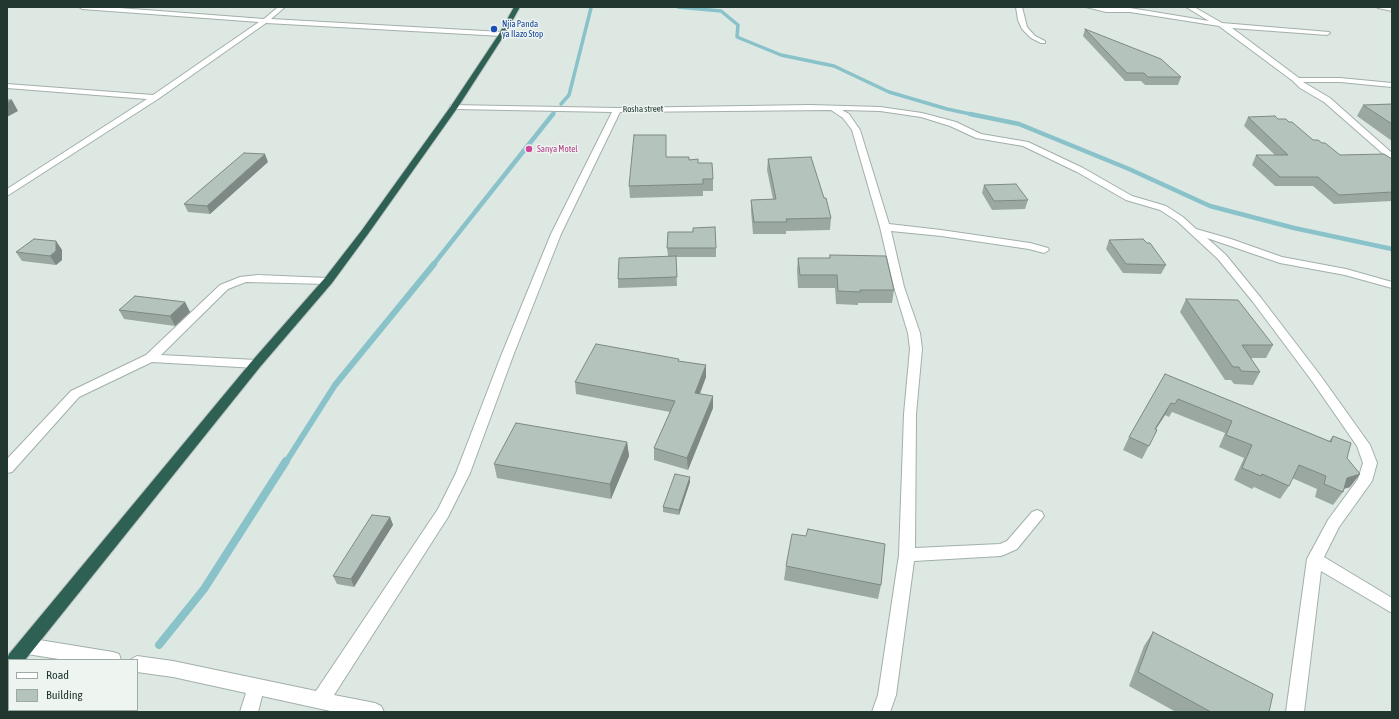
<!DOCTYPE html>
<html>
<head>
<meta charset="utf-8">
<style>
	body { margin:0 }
	#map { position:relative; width:1399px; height:719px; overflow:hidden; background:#dee8e3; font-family:"Asap Condensed",sans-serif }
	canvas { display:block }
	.frame { position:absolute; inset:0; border:8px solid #213730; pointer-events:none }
	.legend { position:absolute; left:8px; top:659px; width:130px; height:52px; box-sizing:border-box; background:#eef5f1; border:1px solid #9ca9a4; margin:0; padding:5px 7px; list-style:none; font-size:12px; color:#213730 }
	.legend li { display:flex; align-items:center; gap:8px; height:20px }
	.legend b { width:20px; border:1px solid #9ca9a4 }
</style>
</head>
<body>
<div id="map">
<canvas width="1399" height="719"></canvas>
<div class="frame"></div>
<ul class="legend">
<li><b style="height:5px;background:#fff"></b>Road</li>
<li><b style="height:11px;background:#b4c3bc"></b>Building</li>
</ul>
</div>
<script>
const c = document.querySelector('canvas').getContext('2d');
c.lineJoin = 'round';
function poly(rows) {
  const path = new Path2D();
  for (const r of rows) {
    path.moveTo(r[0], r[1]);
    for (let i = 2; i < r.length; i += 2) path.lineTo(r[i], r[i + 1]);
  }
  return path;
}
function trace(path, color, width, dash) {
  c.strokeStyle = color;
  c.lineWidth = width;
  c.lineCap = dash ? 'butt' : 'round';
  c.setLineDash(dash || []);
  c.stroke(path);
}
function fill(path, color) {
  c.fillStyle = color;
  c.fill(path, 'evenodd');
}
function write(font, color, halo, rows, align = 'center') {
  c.font = font + ' "Asap Condensed",sans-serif';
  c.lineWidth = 3;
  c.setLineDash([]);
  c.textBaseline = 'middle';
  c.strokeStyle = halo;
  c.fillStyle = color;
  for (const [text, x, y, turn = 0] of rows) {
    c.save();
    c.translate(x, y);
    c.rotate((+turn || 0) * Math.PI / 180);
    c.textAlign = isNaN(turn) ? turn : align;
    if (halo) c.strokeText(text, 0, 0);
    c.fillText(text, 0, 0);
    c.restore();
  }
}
const streamFar3 = poly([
	[678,7,721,11,738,25,737,37,781,55,834,66,889,92,947,109,975,115],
	[561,104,569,95,591,8,590,7],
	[553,115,554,113]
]);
const streamFar2 = poly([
	[970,114,1019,124,1129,169,1210,206,1294,228,1392,249],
	[433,265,553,114]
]);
const streamFar1 = poly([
	[286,462,335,385,434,264]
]);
const stream = poly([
	[159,645,204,589,286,461],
	[104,712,105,710]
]);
const lane = poly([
	[258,275,328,278,333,281,328,284,246,282,228,289,161,355,256,360,260,361,262,364,260,367,256,368,152,362,79,397,12,472,7,473,7,459,71,391,146,355,220,285,240,277,258,275]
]);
const street = poly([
	[79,7,106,7,264,19,278,7,285,7,271,19,502,32,505,34,502,36,266,23,158,99,7,196,7,189,147,99,7,88,7,84,153,95,259,22,82,9,79,7],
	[1016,7,1022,7,1027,27,1035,36,1045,41,1045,43,1041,43,1031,38,1022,29,1018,20,1016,7],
	[1086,7,1130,8,1209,21,1186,7,1194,7,1222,23,1329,32,1330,33,1327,35,1232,28,1299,78,1340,78,1392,83,1392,87,1340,82,1303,82,1330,98,1392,153,1392,160,1389,159,1324,102,1300,88,1293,81,1219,26,1130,12,1106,12,1086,7],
	[1377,7,1392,7,1392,11,1378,8,1377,7],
	[451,105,617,108,810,105,880,107,922,113,956,122,981,134,1028,142,1083,168,1132,196,1166,206,1183,217,1196,229,1231,239,1282,257,1346,269,1392,282,1392,288,1345,275,1280,263,1207,238,1226,255,1261,298,1320,375,1370,445,1377,463,1372,481,1339,527,1324,557,1392,598,1392,613,1321,571,1304,712,1286,712,1307,559,1328,520,1358,479,1363,463,1357,446,1312,381,1253,302,1218,259,1191,234,1177,221,1160,210,1126,200,1077,172,1023,146,976,138,950,126,921,117,880,111,842,110,849,114,860,130,889,224,941,230,1030,243,1048,248,1049,250,1044,253,1029,249,941,236,891,231,904,287,920,333,922,349,916,414,915,548,1000,544,1007,541,1032,512,1037,510,1042,512,1044,516,1017,549,1006,554,1001,556,914,561,896,695,890,712,872,712,878,695,899,555,904,414,910,349,908,333,894,287,880,227,852,130,843,118,831,110,620,112,561,234,513,356,470,473,448,517,334,695,375,703,381,706,384,712,335,712,262,696,258,712,240,712,246,693,173,677,137,672,137,660,130,660,137,656,173,661,316,691,438,509,456,473,501,356,551,234,612,112,454,109,450,107,451,105],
	[27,638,113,652,119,654,121,660,65,660,27,654,21,651,19,646,21,641,27,638]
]);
const highway = poly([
	[514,7,520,7,505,34,458,107,368,234,332,283,260,367,25,660,9,660,9,677,7,678,7,659,9,654,252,361,324,279,362,230,451,106,499,34,514,7]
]);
const wall = poly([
	[1085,29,1181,77,1178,85,1145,85,1141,81,1125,81,1083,36],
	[1392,104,1392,141,1357,116,1363,105],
	[1248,117,1278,119,1289,122,1313,140,1322,143,1340,155,1392,159,1392,201,1334,204,1313,186,1275,186,1252,165,1256,155,1275,155,1244,126],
	[666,157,689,160,698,163,713,179,713,191,703,191,703,196,630,198,629,186],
	[768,159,824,198,831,218,830,230,786,231,786,234,753,234,751,211,751,200,773,199,767,170],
	[268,162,210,214,188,212,184,204],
	[984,185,1028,200,1025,209,992,210,982,193],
	[1109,240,1147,243,1166,265,1161,274,1123,273,1106,249],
	[56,241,62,250,62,260,56,265,22,261,16,252],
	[667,248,716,248,716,257,676,257,677,286,618,288,618,279,668,256],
	[830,255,894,290,892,303,858,303,858,305,836,304,835,288,798,288,797,270,798,258,829,258],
	[1186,299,1273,345,1266,358,1251,358,1260,372,1253,385,1234,384,1231,380,1225,380,1180,312],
	[185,302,190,312,175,326,124,319,119,310],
	[679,361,706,365,706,377,700,394,713,408,688,470,654,460,654,448,670,412,576,394,575,382],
	[1165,374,1329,441,1333,436,1347,458,1350,487,1344,489,1343,492,1333,505,1315,497,1317,489,1292,478,1289,486,1280,499,1254,487,1252,489,1234,480,1244,458,1219,447,1225,433,1172,412,1169,417,1165,415,1156,429,1157,430,1142,459,1123,450,1129,437],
	[627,442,629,456,611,499,497,478,494,464],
	[690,477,690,482,679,515,663,512,663,507],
	[390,517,393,525,354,587,337,584,333,576],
	[806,536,881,585,878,599,784,580,786,566],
	[1153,632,1269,712,1176,712,1129,686,1144,646]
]);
const shadedWall = poly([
	[12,100,18,111,7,117,7,103],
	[265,154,268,162,210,214,207,206],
	[56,241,62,250,62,260,56,265,50,256],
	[185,302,190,312,175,326,170,316],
	[706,365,706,377,695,405,695,393],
	[713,396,713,408,688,470,687,458],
	[1171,403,1165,415,1148,441,1155,429],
	[627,442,629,456,611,499,610,484],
	[1360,474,1350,487,1339,490,1347,478],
	[690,477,690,482,679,515,679,510],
	[390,517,393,525,354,587,351,579]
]);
const building = poly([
	[1085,29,1161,59,1181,77,1148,77,1144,73,1127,73,1085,29],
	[7,100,12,100,7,103,7,100],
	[1392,104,1392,124,1363,105,1392,104],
	[1275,116,1278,119,1286,119,1289,122,1292,122,1313,140,1318,140,1322,143,1325,143,1340,155,1384,154,1392,159,1392,192,1339,195,1318,177,1280,177,1256,155,1288,155,1248,117,1275,116],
	[634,135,666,135,666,157,689,157,689,160,698,159,698,163,712,163,713,179,703,179,703,184,629,186,634,135],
	[244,153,265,154,207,206,184,204,244,153],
	[811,157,824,198,826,198,831,218,786,219,787,222,754,222,751,200,776,199,768,159,811,157],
	[1016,184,1028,200,994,201,984,185,1016,184],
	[715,227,716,248,667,248,668,232,693,232,693,228,715,227],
	[34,239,56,241,56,251,50,256,16,252,34,239],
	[1143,239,1147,243,1150,243,1166,265,1126,264,1109,240,1143,239],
	[830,255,886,256,894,290,860,290,860,292,838,291,837,275,800,275,798,258,830,258,830,255],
	[676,256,677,277,618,279,619,258,676,256],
	[135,296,185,302,170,316,119,310,135,296],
	[1186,299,1238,300,1273,345,1242,345,1260,372,1241,371,1239,367,1233,367,1186,299],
	[596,344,679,359,678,361,706,365,695,393,713,396,687,458,654,448,675,401,575,382,596,344],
	[1165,374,1331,442,1333,436,1351,443,1347,458,1360,474,1347,478,1343,492,1324,484,1326,476,1299,465,1289,486,1262,474,1261,476,1242,468,1252,445,1226,435,1232,421,1178,399,1175,404,1171,403,1155,429,1157,430,1149,446,1129,437,1165,374],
	[516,423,627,442,610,484,494,464,516,423],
	[675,474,690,477,679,510,663,507,675,474],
	[372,515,390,517,351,579,333,576,372,515],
	[808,529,885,544,881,585,786,566,792,534,806,536,808,529],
	[1153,632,1273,694,1269,712,1211,712,1138,672,1153,632]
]);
const markers = [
	[494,29,4,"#1a4fb4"],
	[529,149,4,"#d1479c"]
];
const farTransitnames = [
	["Njia Panda",502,24],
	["ya Ilazo Stop",502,34]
];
const farStreetnames = [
	["Rosha street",643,109,-1]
];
const farHotelnames = [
	["Sanya Motel",537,149]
];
trace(streamFar3, '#8ac2ca', 3.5);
trace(streamFar2, '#8ac2ca', 4.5);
trace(streamFar1, '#8ac2ca', 6);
trace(stream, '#8ac2ca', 8);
trace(lane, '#a2afaa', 2);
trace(street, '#a2afaa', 2);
trace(highway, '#bcc3c1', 2);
fill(lane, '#fff');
fill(street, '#fff');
fill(highway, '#2f6054');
fill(wall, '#9ba8a2');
fill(shadedWall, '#7e8884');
fill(building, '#b4c3bc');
trace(building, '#7e8884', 1);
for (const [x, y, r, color] of markers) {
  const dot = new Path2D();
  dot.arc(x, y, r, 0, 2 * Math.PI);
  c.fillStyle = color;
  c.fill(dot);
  trace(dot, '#eef5f1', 1.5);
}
write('9px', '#164399', '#eef5f1', farTransitnames, 'left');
write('9px', '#213730', '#eef5f1', farStreetnames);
write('9px', '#b23c85', '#eef5f1', farHotelnames, 'left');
</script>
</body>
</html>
